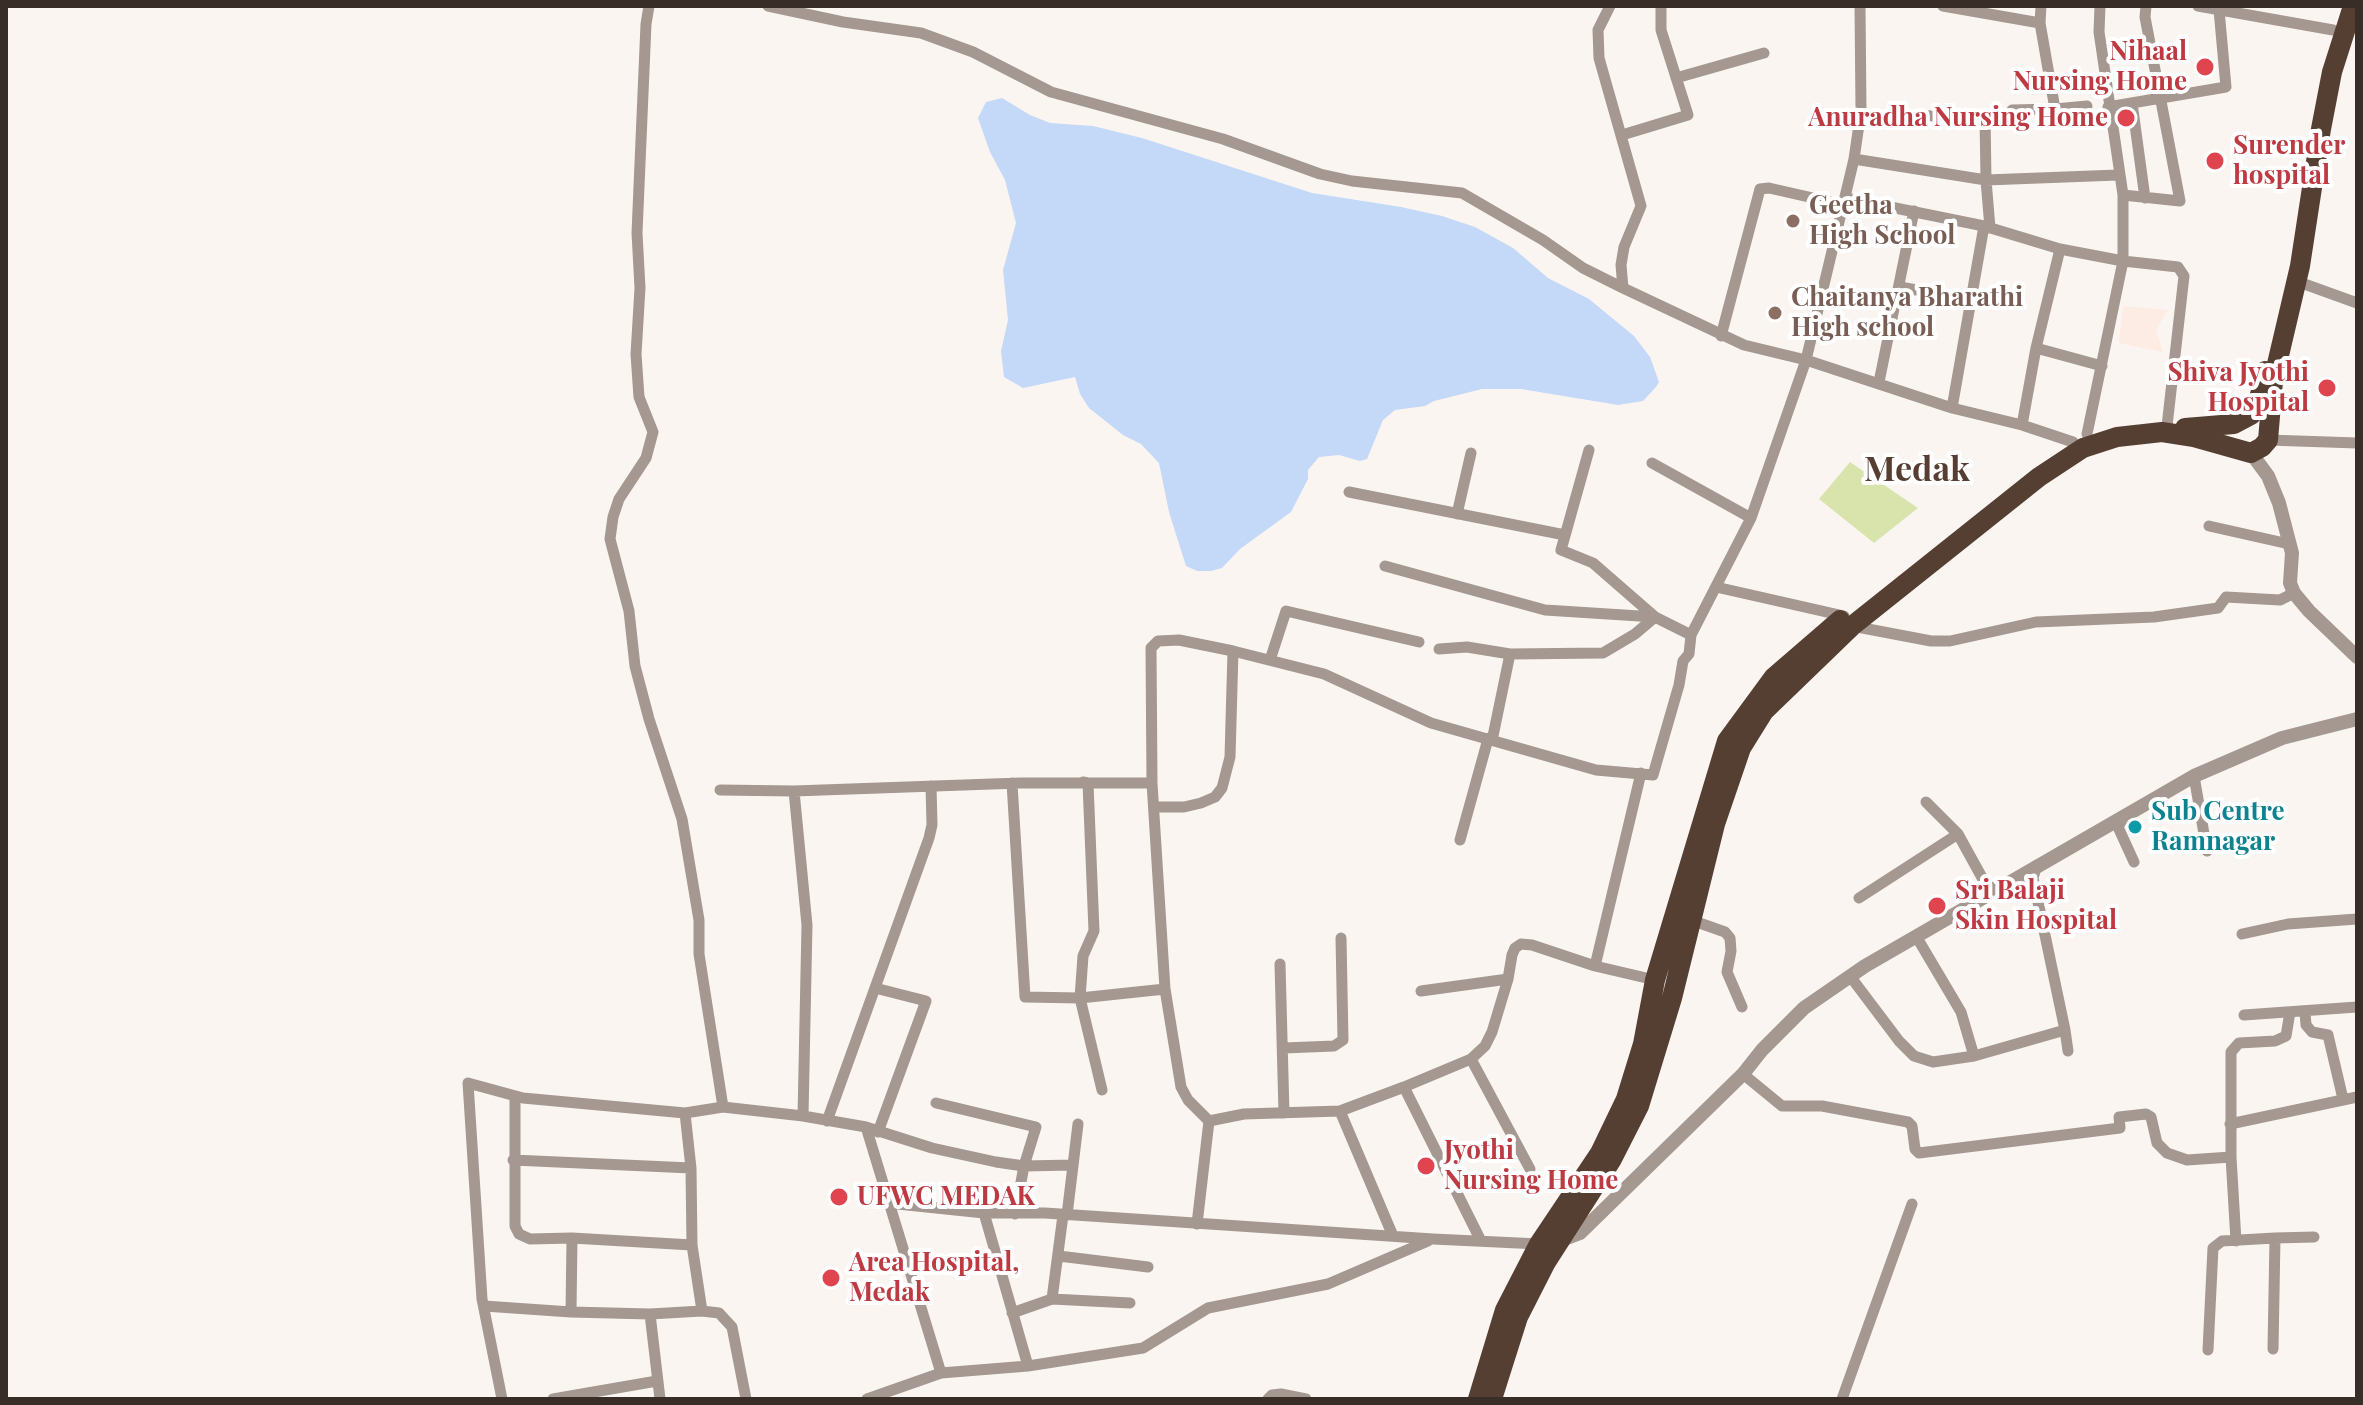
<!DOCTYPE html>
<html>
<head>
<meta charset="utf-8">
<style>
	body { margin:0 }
	#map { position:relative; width:2363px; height:1405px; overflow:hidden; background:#fbf5f2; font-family:"Playfair Display",serif }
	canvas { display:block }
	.frame { position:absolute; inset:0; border:8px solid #392d28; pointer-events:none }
</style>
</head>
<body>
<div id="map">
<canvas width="2363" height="1405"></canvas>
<div class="frame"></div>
</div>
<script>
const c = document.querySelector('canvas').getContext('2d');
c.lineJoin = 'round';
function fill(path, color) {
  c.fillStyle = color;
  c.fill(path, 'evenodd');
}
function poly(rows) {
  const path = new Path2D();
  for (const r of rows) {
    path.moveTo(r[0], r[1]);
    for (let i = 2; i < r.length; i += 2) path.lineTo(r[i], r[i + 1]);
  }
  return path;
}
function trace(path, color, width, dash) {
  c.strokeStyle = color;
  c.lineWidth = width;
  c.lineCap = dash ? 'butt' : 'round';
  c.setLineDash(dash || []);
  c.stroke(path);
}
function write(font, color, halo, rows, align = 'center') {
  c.font = font + ' "Playfair Display",serif';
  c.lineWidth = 8;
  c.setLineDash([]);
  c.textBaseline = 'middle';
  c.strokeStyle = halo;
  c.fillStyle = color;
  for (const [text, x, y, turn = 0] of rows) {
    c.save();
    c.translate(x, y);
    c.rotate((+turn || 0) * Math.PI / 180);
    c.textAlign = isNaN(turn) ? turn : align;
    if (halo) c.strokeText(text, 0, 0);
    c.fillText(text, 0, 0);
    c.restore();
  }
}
const built = poly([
	[2123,306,2168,310,2156,330,2163,352,2119,343]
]);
const green = poly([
	[1850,462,1918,508,1874,543,1819,499]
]);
const water = poly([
	[1002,98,1030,115,1050,123,1093,126,1142,138,1312,193,1401,207,1442,216,1475,227,1513,248,1548,278,1589,299,1634,336,1650,357,1659,382,1656,387,1643,401,1618,405,1521,389,1482,389,1434,401,1425,406,1395,410,1383,420,1367,459,1360,461,1339,455,1319,457,1308,470,1308,479,1291,512,1240,549,1222,568,1211,571,1197,571,1186,566,1169,512,1159,463,1141,444,1123,435,1089,408,1080,394,1075,377,1023,388,1004,377,1001,351,1008,320,1003,270,1016,223,1005,180,990,152,978,118,986,102]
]);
const minor = poly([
	[649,6,646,24,637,233,640,288,636,354,639,397,653,432,646,458,619,499,613,517,610,539,629,611,635,666,649,719,682,819,699,920,699,954,723,1107],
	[768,6,843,22,921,33,973,52,1051,92,1223,139,1320,174,1352,181,1462,193,1543,240,1583,268,1623,288],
	[1860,6,1861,111,1854,159,1806,360,1952,408,2022,425,2073,442],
	[1943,6,2040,23,2041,6],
	[2198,6,2333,30],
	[2040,23,2055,109,2087,106],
	[1676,78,1764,53],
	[2132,103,2145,198],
	[2108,107,2226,87,2219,10],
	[2012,110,2055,109],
	[1622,135,1688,115,1661,30,1661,6],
	[1854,159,1986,180,1985,115,1920,116],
	[2123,195,2180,201,2145,17,2146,6],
	[1846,198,1984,226,2060,249,2123,261,2178,267,2184,276,2167,426],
	[1990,228,1986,180,2118,175],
	[2296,281,2357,303],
	[1900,287,1971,300],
	[1721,336,1760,189,1769,188,1844,205],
	[2036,348,2102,366],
	[1879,382,1914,211],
	[1952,408,1984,226],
	[2022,425,2036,348,2060,249],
	[2087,434,2123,261,2123,195,2099,32,2100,6],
	[2268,440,2357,443],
	[1652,463,1751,518],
	[1349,492,1565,535],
	[1457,514,1471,453],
	[2209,526,2289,544],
	[1385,566,1545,610,1655,617,1691,635],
	[1716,587,1844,616],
	[1852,626,1931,641,1950,641,2036,622,2154,617,2218,608,2226,597,2280,600,2294,593],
	[1439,649,1467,647,1510,654],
	[1270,660,1286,611,1419,642],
	[2194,776,2207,851],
	[1083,782,1088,783,1094,931,1083,956,1080,998,1102,1090],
	[1012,783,1025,997,1080,998,1165,989,1181,1087,1188,1100,1209,1121],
	[720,790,794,791],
	[1926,802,1958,834,1985,883,1995,890],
	[1154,807,1184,807,1201,803,1215,797,1222,788,1230,757,1233,651],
	[2124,816,2118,827,2134,862],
	[1460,840,1488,739,1493,736,1510,654,1603,653,1635,634,1655,617,1593,563,1561,550,1589,450],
	[1859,898,1958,834],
	[1691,920,1725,932,1730,938,1731,951,1727,972,1742,1007],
	[2242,934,2288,924,2357,919],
	[1916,936,1961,1012,1974,1056],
	[1280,964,1284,1113],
	[1595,966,1641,773],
	[1850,976,1899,1041,1914,1056,1933,1062,1974,1056,2065,1030,2033,878,2037,865],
	[875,988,926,1001,878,1132],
	[1165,989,1152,783,1151,648,1158,641,1179,640,1233,651,1324,674,1431,723,1596,770,1653,775,1679,685,1683,661,1689,654,1691,635,1751,518,1806,360,1744,345,1623,288,1621,265,1624,247,1641,206,1599,58,1598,30,1610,6],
	[1421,991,1508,979],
	[2305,1012,2306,1025,2312,1032,2328,1035,2343,1099],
	[2244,1015,2357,1007],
	[2065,1030,2068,1051],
	[1284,1048,1334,1046,1343,1040,1341,938],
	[1471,1059,1530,1169],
	[1743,1074,1782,1106,1822,1106,1908,1122,1912,1126,1915,1149,1919,1153,2120,1128,2119,1117,2146,1114,2151,1117,2157,1143,2167,1153,2187,1160,2231,1157],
	[515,1096,515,1226,519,1234,530,1239,572,1238,692,1245],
	[936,1103,1036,1127,1024,1166,1015,1214],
	[1340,1111,1393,1236],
	[685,1113,691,1168,692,1245,702,1311],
	[827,1121,929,838,932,825,931,786],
	[2230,1124,2357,1097],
	[866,1127,803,1116,807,925,794,791,1020,783,1152,783],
	[513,1160,691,1168],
	[888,1203,984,1213,1045,1213,1433,1239,1539,1244],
	[984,1213,1028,1366],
	[1067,1215,1078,1124],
	[1197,1224,1209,1121,1244,1114,1340,1111,1404,1087],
	[2275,1238,2314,1237],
	[1481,1241,1404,1087,1471,1059,1485,1046,1492,1032,1508,979,1512,955,1515,948,1521,944,1532,945,1595,966,1655,980],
	[2236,1241,2231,1157,2231,1052,2239,1043,2275,1041,2286,1036,2290,1012],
	[1059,1256,1148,1267],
	[1052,1299,1063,1215],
	[484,1306,571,1312,650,1314,702,1311,719,1313,732,1327,746,1399],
	[571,1312,572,1238],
	[1012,1313,1052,1299,1130,1303],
	[650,1314,660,1399],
	[2208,1350,2213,1248,2222,1241,2275,1238,2273,1349],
	[941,1373,866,1127,932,1148,996,1162,1024,1166,1073,1165],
	[502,1399,482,1299,468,1083,523,1098,685,1113,723,1107,803,1116],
	[553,1399,657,1381],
	[867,1399,941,1373,1028,1366,1143,1348,1208,1308,1328,1284,1428,1241],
	[1268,1399,1272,1395,1281,1394,1306,1399],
	[1842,1399,1912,1204]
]);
const tertiary = poly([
	[2251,453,2268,476,2279,503,2292,553,2290,583,2294,593,2309,611,2357,657],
	[1559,1241,1580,1233,1743,1074,1762,1050,1804,1008,1865,966,2194,776,2282,738,2357,719]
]);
const trunk = poly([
	[2185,428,2234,424,2251,415,2260,395,2265,371],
	[1478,1399,1505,1310,1539,1244,1600,1153,1626,1099,1643,1044,1655,980,1727,741,1774,677,1840,620],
	[1492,1399,1518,1317,1546,1262,1612,1159,1639,1106,1672,998,1715,824,1741,748,1764,711,1852,626,2039,477,2083,448,2117,437,2162,432,2194,437,2251,453,2262,447,2268,440,2273,381,2300,266,2321,129,2332,72,2353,6]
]);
const markers = [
	[2205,67,10,"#e0444e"],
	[2126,118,10,"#e0444e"],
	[2215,161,10,"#e0444e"],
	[1793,221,8,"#8d6e63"],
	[1775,313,8,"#8d6e63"],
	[2327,388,10,"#e0444e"],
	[2135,827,8,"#0f9aa8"],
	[1937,906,10,"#e0444e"],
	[1426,1166,10,"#e0444e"],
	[839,1197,10,"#e0444e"],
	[831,1278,10,"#e0444e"]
];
const healthNames = [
	["Nihaal",2187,52,"right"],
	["Nursing Home",2187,82,"right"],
	["Anuradha Nursing Home",2108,118,"right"],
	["Surender",2233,146],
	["hospital",2233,176],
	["Shiva Jyothi",2309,373,"right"],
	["Hospital",2309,403,"right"],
	["Sri Balaji",1955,891],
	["Skin Hospital",1955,921],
	["Jyothi",1444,1151],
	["Nursing Home",1444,1181],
	["UFWC MEDAK",857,1197],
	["Area Hospital,",849,1263],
	["Medak",849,1293]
];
const educationNames = [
	["Geetha",1809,206],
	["High School",1809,236],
	["Chaitanya Bharathi",1791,298],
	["High school",1791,328]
];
const cultureNames = [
	["Sub Centre",2151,812],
	["Ramnagar",2151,842]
];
const districtNames = [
	["Medak",1917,470]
];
fill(built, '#fcece4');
fill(green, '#d8e4ac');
fill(water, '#c4d8f7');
trace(minor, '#a49891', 11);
trace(tertiary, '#a49891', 14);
trace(trunk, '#553f32', 20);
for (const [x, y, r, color] of markers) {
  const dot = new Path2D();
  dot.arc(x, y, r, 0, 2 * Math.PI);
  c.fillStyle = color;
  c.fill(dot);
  trace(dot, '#fff', 3);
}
write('bold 26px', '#be3a42', '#fff', healthNames, 'left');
write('bold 26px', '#785e54', '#fff', educationNames, 'left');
write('bold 26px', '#0d838f', '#fff', cultureNames, 'left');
write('bold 34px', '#573e32', '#fff', districtNames);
</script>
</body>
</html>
